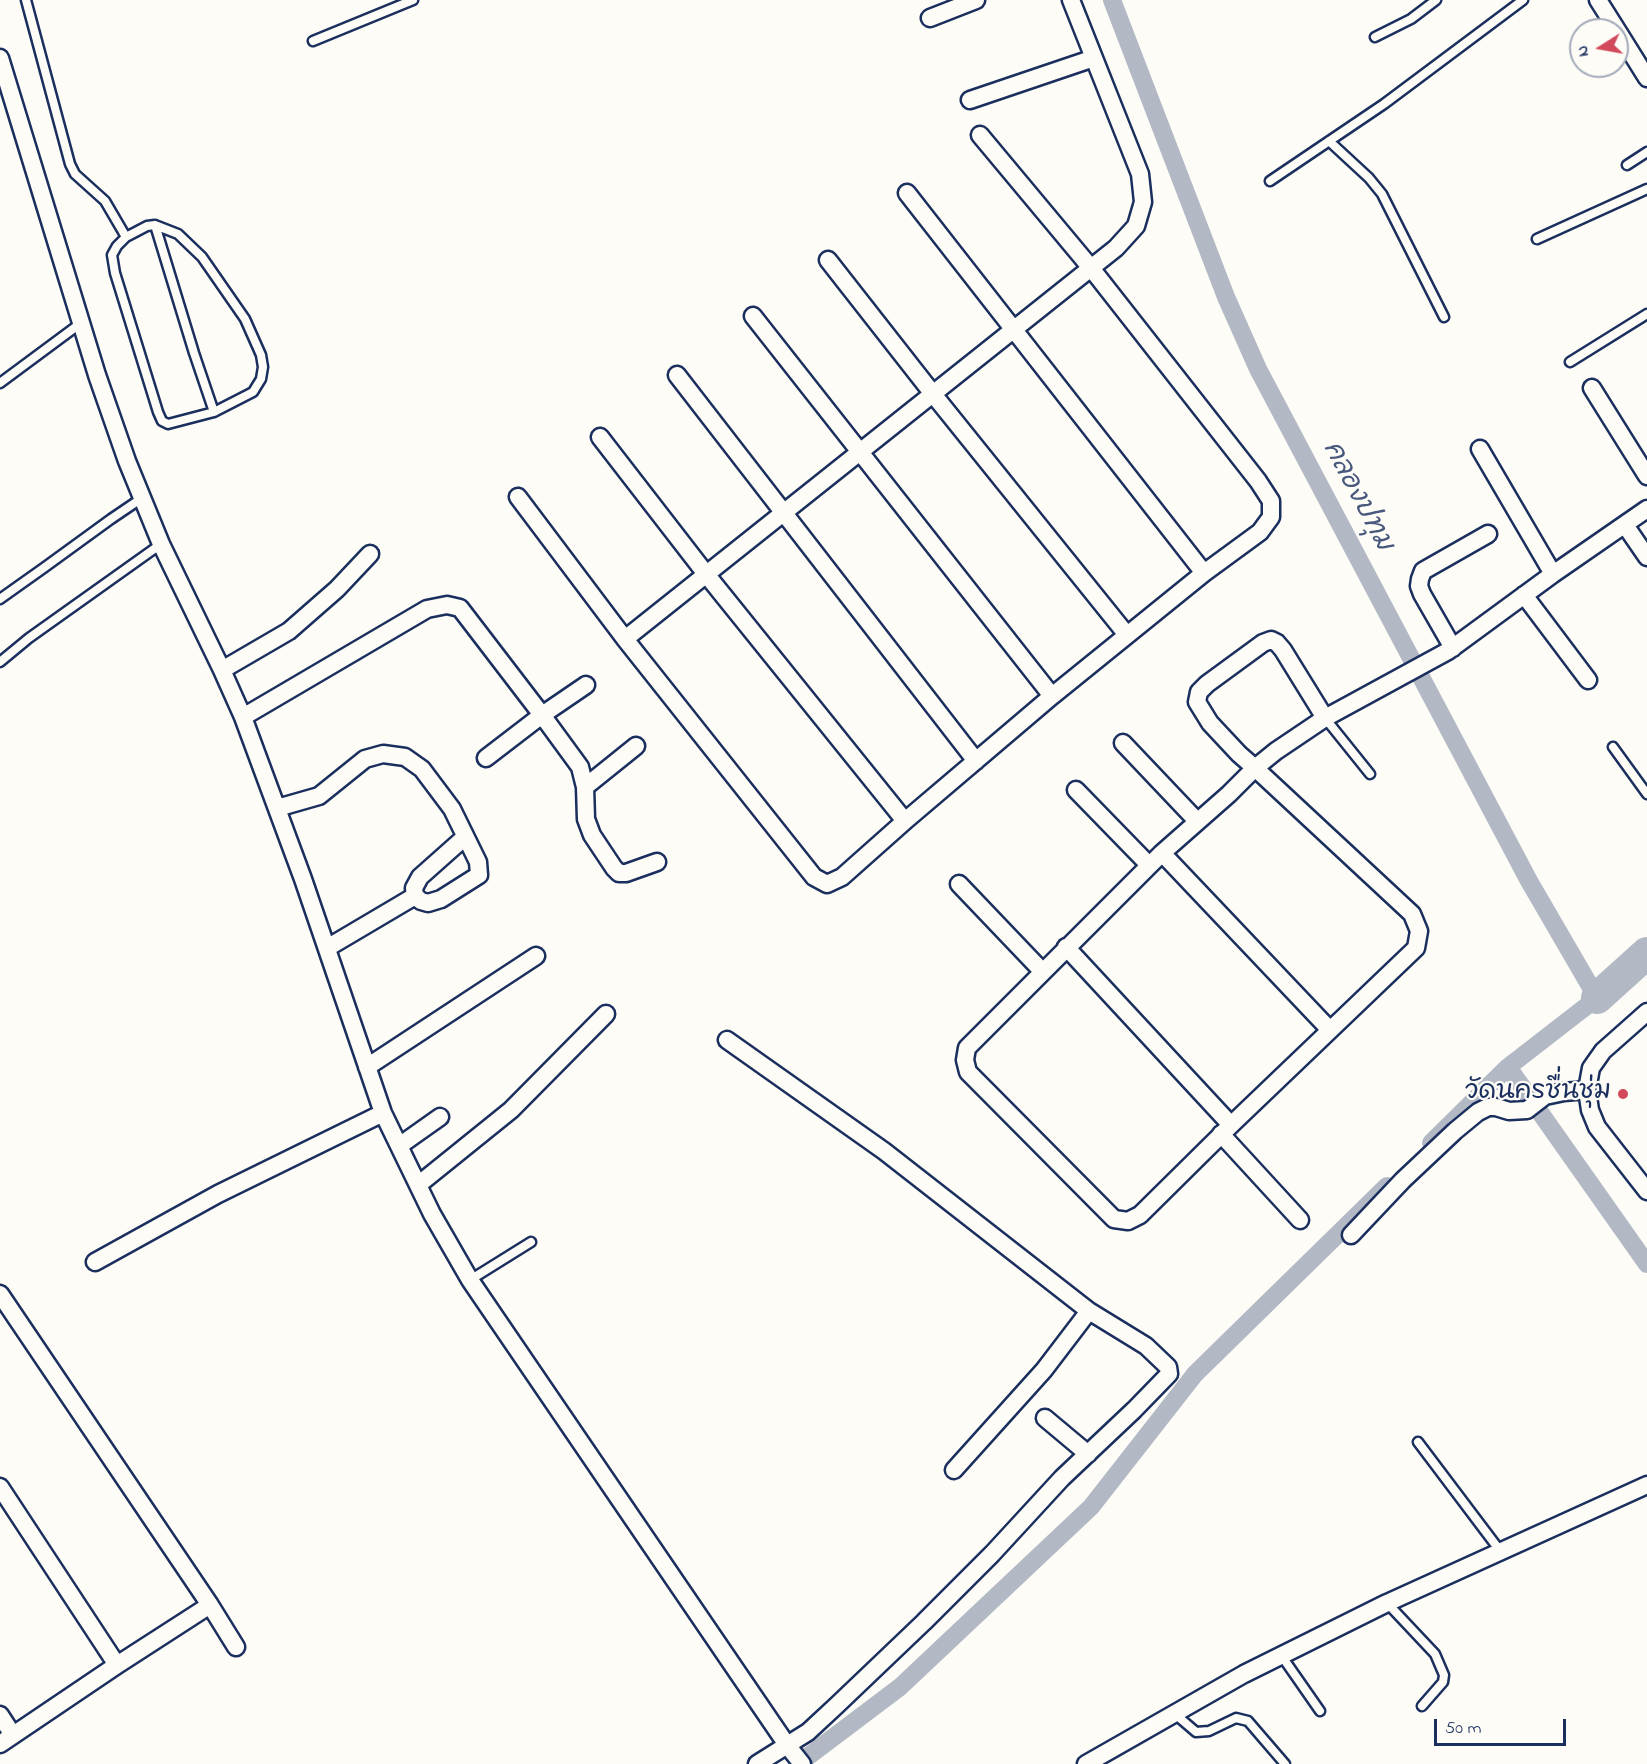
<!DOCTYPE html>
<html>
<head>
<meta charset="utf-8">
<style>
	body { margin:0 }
	#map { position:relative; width:1647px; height:1764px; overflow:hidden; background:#fdfcf7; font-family:"Indie Flower",sans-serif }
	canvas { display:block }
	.north { position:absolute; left:1569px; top:18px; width:60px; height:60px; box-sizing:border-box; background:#fdfcf7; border:2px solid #a3aaba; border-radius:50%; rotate:259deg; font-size:16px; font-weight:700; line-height:24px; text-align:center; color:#1b2f5e }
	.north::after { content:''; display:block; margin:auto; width:21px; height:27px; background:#d1495b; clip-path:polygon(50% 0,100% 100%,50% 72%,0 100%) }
	.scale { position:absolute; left:1434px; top:1719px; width:132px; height:27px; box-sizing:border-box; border:3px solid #1b2f5e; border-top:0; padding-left:8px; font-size:18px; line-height:21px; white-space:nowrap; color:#1b2f5e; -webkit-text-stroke:4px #fdfcf7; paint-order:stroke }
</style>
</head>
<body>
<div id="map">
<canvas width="1647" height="1764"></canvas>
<div class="north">N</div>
<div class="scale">50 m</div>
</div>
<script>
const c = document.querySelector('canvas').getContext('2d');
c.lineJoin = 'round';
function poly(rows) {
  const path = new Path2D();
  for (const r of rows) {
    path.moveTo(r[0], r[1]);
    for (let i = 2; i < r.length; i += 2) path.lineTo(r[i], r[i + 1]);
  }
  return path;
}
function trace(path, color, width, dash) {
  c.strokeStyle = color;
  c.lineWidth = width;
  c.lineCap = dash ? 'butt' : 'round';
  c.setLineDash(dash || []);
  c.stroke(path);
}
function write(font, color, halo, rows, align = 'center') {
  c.font = font + ' "Indie Flower","Playpen Sans Thai",sans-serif';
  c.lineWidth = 4.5;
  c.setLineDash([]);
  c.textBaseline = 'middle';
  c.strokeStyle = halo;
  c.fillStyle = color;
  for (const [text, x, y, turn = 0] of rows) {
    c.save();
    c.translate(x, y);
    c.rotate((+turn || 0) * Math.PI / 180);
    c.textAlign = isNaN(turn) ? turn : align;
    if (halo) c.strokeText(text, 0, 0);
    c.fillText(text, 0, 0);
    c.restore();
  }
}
const canal = poly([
	[1112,0,1226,297,1258,369,1529,881,1597,998,1508,1067,1431,1143],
	[1508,1067,1647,1264],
	[798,1764,900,1687,1091,1507,1195,1374,1387,1186]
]);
const river = poly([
	[1597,998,1647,953]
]);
const lane = poly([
	[26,0,70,164,75,174,105,201,126,237],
	[1375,37,1411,19,1436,0],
	[313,41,413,0],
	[1329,141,1369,178,1382,194,1444,317],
	[1627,165,1647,152],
	[1270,181,1384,104,1523,0],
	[155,225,178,234,202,257,245,319,261,355,263,367,261,379,253,392,214,412,168,424,162,421,158,412,115,273,112,255,117,246,126,237,147,226,155,225],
	[155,225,194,353,214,412],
	[1537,239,1647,189],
	[1570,362,1647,314],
	[0,383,81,323],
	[0,599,45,567,111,519,142,498],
	[0,662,29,638,161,544],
	[1325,718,1370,774],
	[1613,747,1647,794],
	[470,1280,531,1242],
	[1418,1442,1501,1552],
	[1387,1603,1435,1654,1444,1675,1443,1682,1422,1706],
	[1281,1655,1320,1711],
	[1175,1714,1196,1732,1209,1731,1236,1718,1248,1721,1285,1764]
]);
const street = poly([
	[1598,0,1617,30],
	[930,18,976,0],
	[1617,30,1647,78],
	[0,58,97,375,127,461,161,544,222,670,243,717,303,879,383,1113,432,1214,470,1280,787,1745,802,1764],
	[970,100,1094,58],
	[907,193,1204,573],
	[828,260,933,394,1127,635],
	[753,316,1052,696],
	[677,375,976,761],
	[1592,388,1647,476],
	[600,437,706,574,905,821],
	[1480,449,1553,574],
	[518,497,625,639,814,877,827,884,842,877,905,821,1052,696,1204,573,1260,532,1271,517,1271,501,1258,481,1091,268,980,135],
	[1625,525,1647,557],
	[1524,595,1588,680],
	[625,639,1116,248,1136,226,1143,202,1140,174,1071,0],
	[1453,648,1422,594,1419,586,1420,579,1423,571,1488,534],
	[222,670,289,631,337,589,370,554],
	[243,717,427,609,447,605,460,608,542,715,580,767,585,787,586,819,592,835,614,868,619,873,626,873,657,862],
	[1325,718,1283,650,1277,643,1271,640,1263,643,1207,684,1199,692,1197,702,1210,723,1239,754,1255,768,1412,914,1419,931,1416,948,1231,1125,1140,1215,1128,1221,1114,1219,968,1072,965,1060,967,1048,1162,853,1229,794,1255,768,1276,751,1325,718,1448,651,1553,574,1647,509],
	[1123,743,1197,821],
	[486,758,542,715,586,685],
	[585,787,636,746],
	[1076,790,1149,865],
	[277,808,319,796,365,759,383,754,405,757,422,769,452,809,478,862,479,875,441,899,428,903,421,901,415,896,327,948],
	[1162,853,1330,1030],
	[959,884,1042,971],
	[415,896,414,888,420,877,465,837],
	[1066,947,1231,1125],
	[1647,1012,1603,1051,1591,1068,1587,1090,1590,1110,1597,1127,1647,1191],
	[727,1040,884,1151,1089,1311,1146,1346,1168,1367,1169,1374,1134,1410,1062,1478,992,1554,924,1622,836,1706,808,1732,757,1764],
	[367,1067,536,956],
	[1221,1134,1300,1220],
	[399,1146,440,1117],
	[418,1185,511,1110,606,1014],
	[1351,1235,1403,1180,1455,1131,1478,1112,1488,1107,1496,1107,1509,1111,1527,1110,1545,1096,1564,1092,1587,1090],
	[95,1262,218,1194,383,1113],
	[0,1294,210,1605,236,1647],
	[1045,1418,1088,1454],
	[954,1470,1044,1370,1089,1311],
	[0,1487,117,1665],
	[0,1715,13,1735],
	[0,1744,117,1665,210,1605],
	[1086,1764,1244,1674,1387,1603,1647,1485]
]);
const markers = [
	[1623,1094,6,"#d1495b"]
];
const poiNames = [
	["วัดนครชื่นชุ่ม",1611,1094]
];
const waterNames = [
	["คลองปทุม",1356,497,62]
];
trace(canal, '#b3b8c5', 18);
trace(river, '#b3b8c5', 32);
trace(lane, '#1b2f5e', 13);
trace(street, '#1b2f5e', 21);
trace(lane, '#fdfcf7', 8);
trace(street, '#fdfcf7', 16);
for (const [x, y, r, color] of markers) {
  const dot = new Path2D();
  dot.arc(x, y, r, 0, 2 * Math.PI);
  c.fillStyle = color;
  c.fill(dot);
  trace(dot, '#fdfcf7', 2);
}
write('26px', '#1b2f5e', '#fdfcf7', poiNames, 'right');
write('italic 27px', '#49587d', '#fdfcf7', waterNames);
</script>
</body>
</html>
